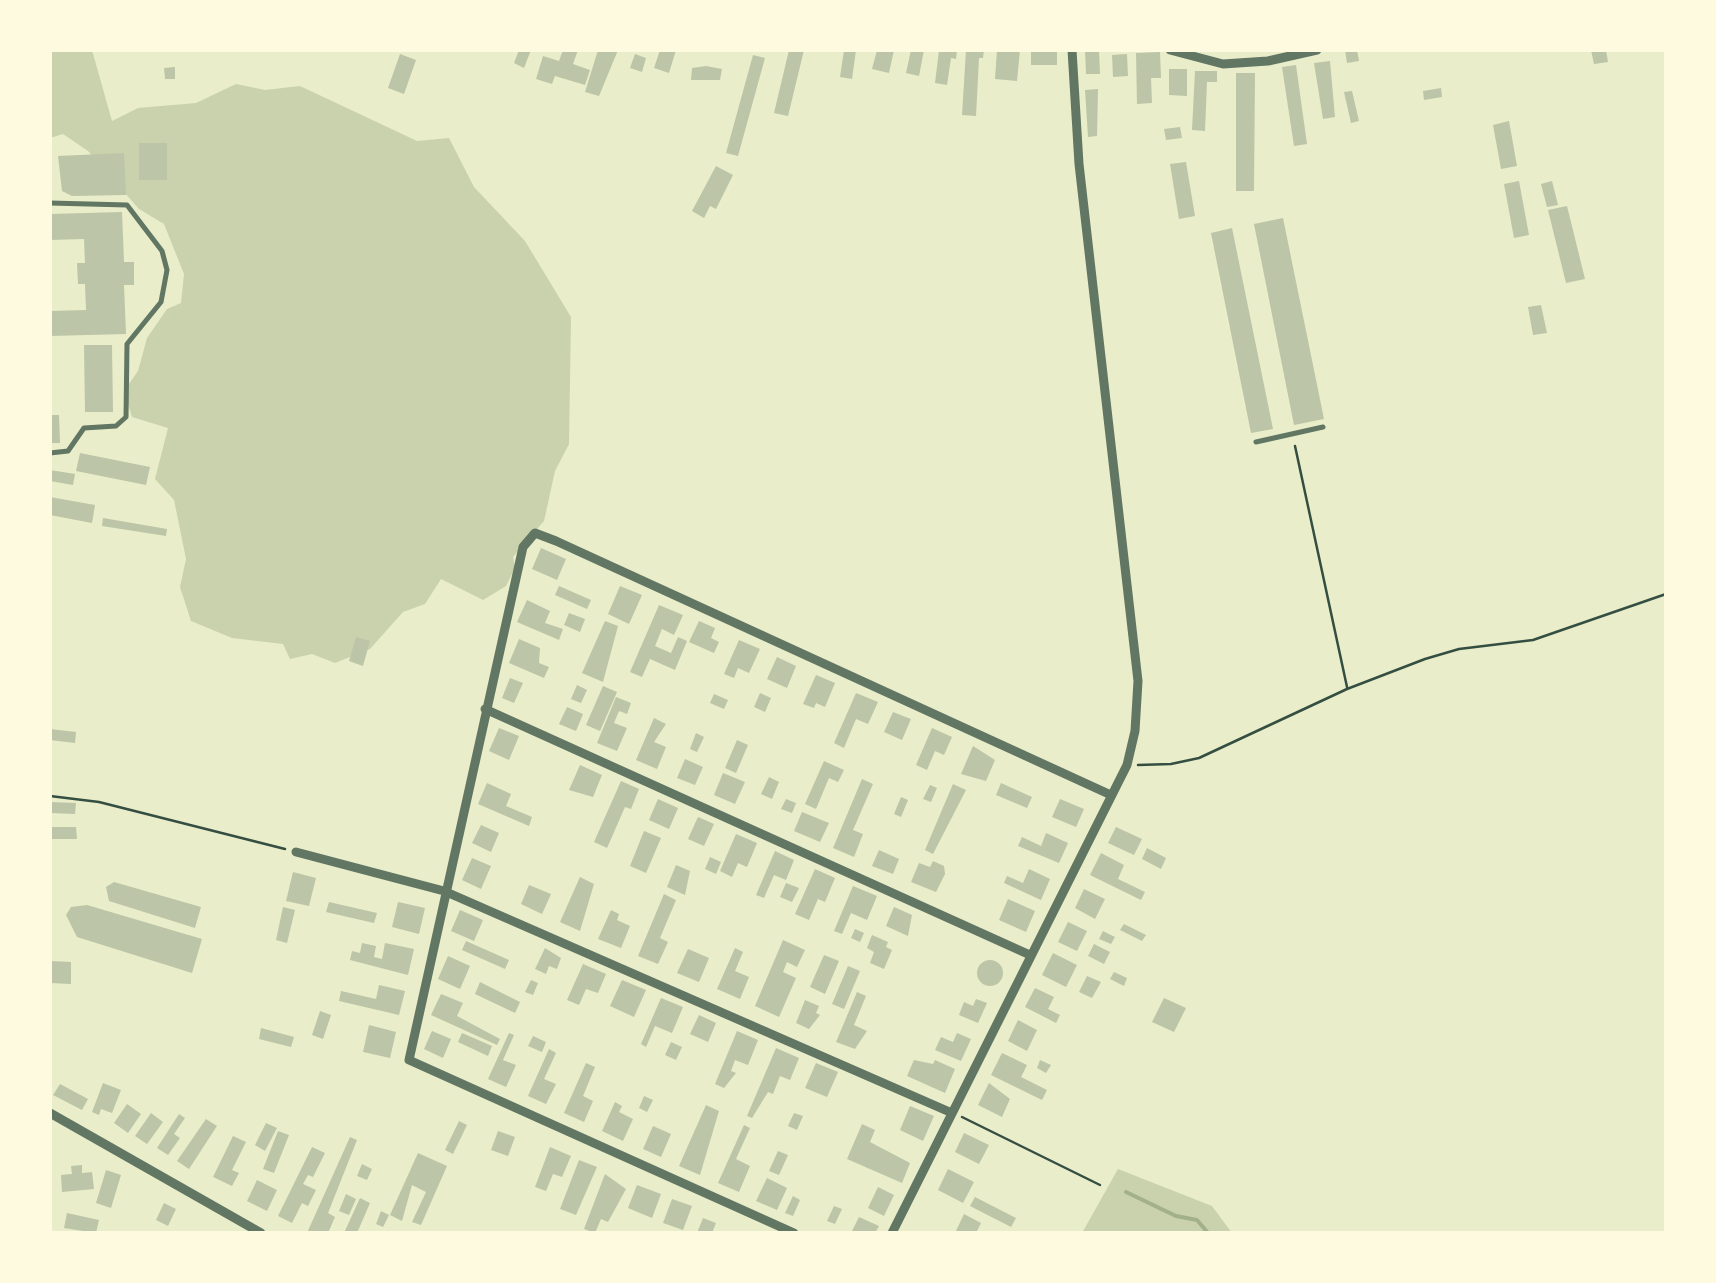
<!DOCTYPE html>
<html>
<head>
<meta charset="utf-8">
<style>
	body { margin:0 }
	#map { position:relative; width:1716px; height:1283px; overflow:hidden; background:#e9edc9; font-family:"Zilla Slab",serif }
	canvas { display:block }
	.frame { position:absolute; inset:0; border:52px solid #fefae0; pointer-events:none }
</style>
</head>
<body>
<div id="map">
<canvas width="1716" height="1283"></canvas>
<div class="frame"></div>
</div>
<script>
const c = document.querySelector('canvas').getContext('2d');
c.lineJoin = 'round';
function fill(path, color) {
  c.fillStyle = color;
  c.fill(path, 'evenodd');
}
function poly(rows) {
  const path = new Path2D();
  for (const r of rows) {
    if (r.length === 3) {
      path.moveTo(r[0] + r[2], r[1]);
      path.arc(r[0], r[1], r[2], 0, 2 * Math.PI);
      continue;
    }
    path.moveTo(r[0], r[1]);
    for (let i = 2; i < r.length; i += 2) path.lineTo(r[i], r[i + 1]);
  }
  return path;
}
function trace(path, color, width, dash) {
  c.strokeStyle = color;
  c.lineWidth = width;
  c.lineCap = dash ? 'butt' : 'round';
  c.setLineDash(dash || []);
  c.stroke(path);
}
const green = poly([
	[50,50,92,50,112,121,138,108,196,103,236,84,265,90,300,86,417,141,449,138,474,187,525,241,571,317,569,444,555,471,544,521,513,557,515,568,506,586,483,600,441,579,425,604,403,612,370,649,335,663,312,654,290,659,283,644,232,638,191,621,180,587,186,559,174,500,155,479,168,428,132,417,124,391,138,371,147,338,167,309,181,303,184,274,164,224,139,209,88,151,63,134,50,138],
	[1118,1169,1212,1206,1232,1233,1082,1233]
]);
const stream = poly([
	[1126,1192,1176,1216,1197,1220,1208,1233]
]);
const building = poly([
	[519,50,531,50,524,68,514,63],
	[563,50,578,50,573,64,590,70,585,85,555,76,552,84,536,79,543,56,559,61],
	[598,50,618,50,599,96,585,92],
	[660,50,676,50,669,73,654,68],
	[789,50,804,50,788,116,774,113],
	[844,50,856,50,852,79,840,77],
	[877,50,894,50,889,73,872,69],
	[911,50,924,50,919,76,906,73],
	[939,50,957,50,956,59,951,58,947,85,935,83],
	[966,50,984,50,983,58,979,58,976,116,962,115],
	[997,50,1020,50,1017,81,995,79],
	[1031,50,1057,50,1057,65,1031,65],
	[1085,50,1099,50,1100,74,1086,74],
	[1345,50,1357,50,1359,61,1347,63],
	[1591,50,1606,50,1608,62,1594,64],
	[1160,52,1161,78,1151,78,1152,103,1137,104,1136,53],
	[400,54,416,60,404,94,388,88],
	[635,54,646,58,642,72,630,68],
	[1127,54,1128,76,1113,77,1112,55],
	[753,55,765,58,738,156,726,153],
	[1330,61,1335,117,1323,119,1314,63],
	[1296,65,1307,144,1294,146,1282,67],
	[706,66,722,69,720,80,691,80,692,68],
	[175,67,175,79,165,79,164,68],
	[1169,69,1187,69,1187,96,1169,95],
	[1195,71,1217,71,1217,82,1207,82,1205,131,1192,130],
	[1236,73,1255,73,1254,191,1236,191],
	[1441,88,1442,97,1424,100,1423,91],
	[1098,89,1097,136,1088,137,1085,90],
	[1352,91,1359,121,1351,123,1344,92],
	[1509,121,1517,166,1501,169,1493,125],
	[1180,127,1182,138,1166,140,1164,129],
	[139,143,167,143,167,180,139,180],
	[124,153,126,195,72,196,62,191,58,156],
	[1186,162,1195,216,1179,219,1170,164],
	[716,166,733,175,716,209,710,206,704,218,692,211],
	[1519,181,1529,235,1514,238,1504,184],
	[1552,181,1558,205,1547,207,1541,184],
	[1567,206,1585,279,1566,283,1548,210],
	[122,212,124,262,134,262,134,285,124,285,126,334,50,336,50,311,86,310,85,284,78,284,77,263,85,263,84,239,50,240,50,214],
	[1283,218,1324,419,1294,425,1254,224],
	[1232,228,1273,429,1251,433,1211,233],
	[1541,305,1547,333,1533,335,1528,307],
	[84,345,112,345,113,412,85,412],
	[50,415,59,415,60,443,50,443],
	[80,453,150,467,146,485,76,471],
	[50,470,75,474,73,485,50,481],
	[50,497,95,505,92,523,50,515],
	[103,518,167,529,166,536,102,526],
	[541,548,566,559,557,580,532,569],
	[559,586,591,600,587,609,555,595],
	[620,586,642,595,629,624,608,614],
	[527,600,550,611,545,623,563,629,559,640,517,622],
	[659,605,683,615,674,635,662,629,655,646,671,653,678,637,687,641,675,670,650,659,642,677,630,672],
	[569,613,585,619,580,632,564,625],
	[605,621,618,626,603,682,582,673],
	[699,621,715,628,711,638,719,642,714,653,689,642],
	[356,637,370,641,363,666,349,661],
	[519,639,540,648,539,663,549,667,544,678,509,663],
	[739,640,760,649,749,673,738,668,734,678,724,674],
	[777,657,796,666,787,688,767,679],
	[816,675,835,683,825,707,816,703,814,708,803,704],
	[510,678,523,683,514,703,502,698],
	[577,685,587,690,581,703,571,699],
	[603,686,617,692,600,731,586,725],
	[760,693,771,698,765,712,754,707],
	[856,693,878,702,868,724,856,719,844,748,834,743],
	[714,694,728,700,724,709,710,703],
	[616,697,631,703,627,714,619,711,614,723,627,728,617,751,597,743],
	[567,707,583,714,576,731,559,724],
	[893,712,911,719,902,740,884,732],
	[654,718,666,724,654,742,666,747,657,769,636,760],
	[499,728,519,736,509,760,489,751],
	[932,728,952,737,944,755,935,751,927,770,916,765],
	[50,729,76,732,75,743,50,740],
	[696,733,704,737,697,752,690,749],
	[737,740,748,745,736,773,725,768],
	[973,746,995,760,986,781,961,774],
	[685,759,703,767,695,785,677,778],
	[824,761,844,770,838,782,829,778,816,809,805,804],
	[580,765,602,775,593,797,569,790],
	[723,773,745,782,735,804,714,795],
	[769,777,779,782,772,799,761,794],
	[862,779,873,784,853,830,863,834,854,857,833,848],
	[621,781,639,789,631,809,625,807,607,848,594,842],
	[487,783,511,794,506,806,532,817,529,826,478,804],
	[1001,783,1032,797,1027,808,996,795],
	[953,784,966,790,933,854,925,850],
	[930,785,937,788,931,802,923,799],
	[901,797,908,800,901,817,894,814],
	[658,799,678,808,669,829,649,820],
	[786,799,796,803,792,813,781,809],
	[1060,799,1084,809,1076,827,1052,817],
	[50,802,76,803,75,814,50,813],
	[802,812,829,823,820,842,794,831],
	[698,817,714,824,704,846,688,839],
	[481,825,499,833,491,852,472,843],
	[50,827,76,827,77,839,50,839],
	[1116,827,1142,839,1134,855,1108,843],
	[644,831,661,838,646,873,630,866],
	[1046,833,1068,843,1059,863,1018,846,1022,837,1041,846],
	[736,834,757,843,747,867,738,863,732,877,720,871],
	[1147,848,1166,858,1161,869,1142,859],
	[879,850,899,859,893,874,872,866],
	[775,851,794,860,786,880,774,875,764,898,756,895],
	[1101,853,1124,865,1118,879,1145,892,1141,900,1090,875],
	[710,857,721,862,716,874,705,869],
	[472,858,491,866,481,889,462,880],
	[933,861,944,866,945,874,936,892,911,882,919,863,930,867],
	[676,865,690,871,685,895,667,887],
	[815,869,835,878,825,902,818,899,809,920,795,914],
	[1029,869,1050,879,1041,900,1004,883,1007,876,1023,883],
	[293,872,316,878,309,906,286,901],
	[580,877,594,884,580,931,560,922],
	[114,882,201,907,195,928,109,901,106,887],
	[786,883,799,888,792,902,780,897],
	[529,885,551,894,542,914,521,904],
	[853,886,877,896,867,920,851,913,842,934,834,931],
	[1084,889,1105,899,1095,919,1075,908],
	[664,894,676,900,660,938,668,942,658,964,638,956],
	[1008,899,1035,911,1026,932,999,920],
	[329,902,377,913,374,923,326,912],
	[398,902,425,908,419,934,392,927],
	[87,905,202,939,192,973,77,937,66,915,71,907],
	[283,907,295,910,287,943,276,940],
	[894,907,912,915,908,936,886,926],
	[460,910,483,920,474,941,451,931],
	[611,910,619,914,617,920,630,926,621,948,598,939],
	[1068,922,1087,931,1077,951,1058,942],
	[1124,924,1146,935,1142,941,1120,930],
	[855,929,864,933,860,942,851,938],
	[1103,931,1115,937,1111,944,1099,939],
	[872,935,888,942,886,947,892,950,884,969,870,963,874,952,867,948],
	[783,940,805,950,797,967,787,962,783,972,796,978,779,1017,755,1006],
	[466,941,509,960,505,969,462,950],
	[362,943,376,946,374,957,382,959,385,943,414,949,408,975,350,960,352,951,360,953],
	[1094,944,1110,952,1104,964,1088,956],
	[545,948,561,958,557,969,549,966,546,974,535,969],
	[735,948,743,952,735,971,749,977,740,999,717,989],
	[688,949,709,958,699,982,677,973],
	[1053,953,1077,965,1066,987,1042,975],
	[824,955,839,961,825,994,810,987],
	[448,956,470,966,460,989,438,979],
	[990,973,13],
	[50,961,71,962,71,984,50,983],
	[583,964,606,974,598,993,586,989,579,1005,567,1000],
	[848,966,860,971,844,1009,832,1004],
	[1114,972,1127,978,1124,986,1110,979],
	[1087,976,1101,982,1092,998,1079,992],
	[531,980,538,983,533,995,525,992],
	[622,980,646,990,634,1017,610,1006],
	[480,982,520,1002,515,1013,475,994],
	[379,985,405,991,399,1015,339,1001,341,991,376,999],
	[1035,988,1054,997,1048,1009,1060,1015,1056,1023,1025,1007],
	[857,992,866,996,854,1025,867,1031,855,1049,836,1042],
	[441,994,463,1003,457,1016,500,1039,497,1045,431,1015],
	[661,998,683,1007,672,1033,655,1026,646,1047,641,1044],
	[1164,998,1186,1008,1174,1032,1152,1022],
	[976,999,987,1003,978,1023,959,1015,964,1002,973,1006],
	[805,1000,819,1006,816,1013,820,1015,809,1029,796,1023],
	[320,1011,331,1015,323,1039,312,1035],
	[699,1015,716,1023,708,1042,690,1034],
	[1018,1020,1037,1030,1027,1051,1008,1041],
	[369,1025,396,1032,390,1058,363,1052],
	[261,1028,294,1037,291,1047,259,1039],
	[432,1031,451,1039,443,1058,424,1049],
	[737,1031,758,1040,748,1065,735,1060,731,1071,736,1073,724,1088,715,1084],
	[462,1033,492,1046,488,1056,458,1042],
	[509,1033,514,1035,503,1060,516,1065,506,1087,488,1079],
	[957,1033,971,1039,961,1061,935,1050,941,1037,953,1042],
	[533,1036,546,1042,542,1052,528,1046],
	[671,1042,682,1047,676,1060,665,1055],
	[776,1048,799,1058,790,1080,780,1076,773,1094,768,1092,752,1118,747,1116],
	[549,1049,556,1053,544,1079,556,1084,546,1104,528,1096],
	[1002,1053,1027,1065,1021,1077,1047,1090,1042,1100,991,1075],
	[914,1060,933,1064,935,1060,955,1069,945,1093,907,1076],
	[1040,1060,1051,1065,1046,1073,1037,1068],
	[586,1063,595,1067,583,1096,593,1101,584,1122,564,1113],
	[816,1063,838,1072,827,1097,805,1088],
	[103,1083,121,1090,112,1113,101,1109,99,1115,92,1112],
	[989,1083,1010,1099,1002,1117,978,1105],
	[60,1084,88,1099,82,1110,53,1095],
	[644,1096,653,1100,647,1112,639,1108],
	[615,1102,622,1106,619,1112,633,1119,623,1141,602,1131],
	[127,1104,141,1114,128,1133,114,1123],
	[706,1105,719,1111,700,1175,679,1166],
	[910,1106,934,1116,923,1141,900,1130],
	[151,1113,163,1122,147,1144,135,1136],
	[794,1113,803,1116,797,1130,788,1126],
	[179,1114,185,1118,174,1134,180,1138,168,1155,157,1148],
	[206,1119,217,1126,189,1169,177,1161],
	[459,1121,467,1125,453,1154,445,1150],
	[266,1123,277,1128,265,1151,255,1145],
	[862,1124,875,1130,870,1142,910,1163,902,1183,847,1159],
	[744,1125,750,1128,736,1159,750,1166,739,1192,718,1183],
	[653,1126,671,1134,661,1157,643,1149],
	[278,1131,289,1135,274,1173,263,1169],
	[498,1131,515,1137,508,1156,491,1150],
	[964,1133,989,1145,979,1164,955,1152],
	[233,1136,246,1142,232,1170,239,1173,232,1186,213,1177],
	[350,1137,357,1140,328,1213,335,1217,328,1233,307,1233],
	[312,1147,325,1153,313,1177,308,1175,303,1184,316,1190,308,1206,302,1203,292,1223,278,1216],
	[550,1147,571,1156,562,1177,553,1174,546,1191,535,1187],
	[778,1151,788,1155,779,1175,769,1171],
	[418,1153,447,1166,421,1225,412,1222,426,1192,412,1185,402,1221,390,1215],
	[579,1160,597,1167,576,1215,560,1209],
	[362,1164,372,1169,367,1180,357,1176],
	[82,1165,82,1173,92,1172,94,1189,62,1192,61,1175,72,1174,71,1166],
	[948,1169,974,1182,963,1203,938,1190],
	[106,1170,121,1175,111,1208,96,1203],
	[605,1174,626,1189,608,1222,601,1219,595,1233,584,1229],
	[767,1178,787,1188,777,1210,756,1201],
	[257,1180,277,1190,267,1211,247,1201],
	[637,1185,661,1194,652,1218,628,1208],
	[878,1187,894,1195,884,1216,868,1208],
	[346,1194,356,1199,349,1215,339,1211],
	[793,1196,800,1200,793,1216,785,1213],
	[975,1197,1016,1218,1011,1227,970,1206],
	[360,1198,370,1203,357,1233,344,1233],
	[672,1199,692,1206,683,1230,663,1223],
	[164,1203,176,1209,168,1226,156,1220],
	[834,1206,842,1209,835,1224,827,1221],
	[381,1211,389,1215,383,1227,376,1224],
	[67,1213,99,1220,96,1233,64,1228],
	[964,1214,981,1223,976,1233,955,1233],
	[859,1217,879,1226,875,1233,851,1233],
	[703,1218,716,1223,712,1233,697,1233]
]);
const path = poly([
	[1295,446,1347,687],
	[1138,765,1171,764,1199,758,1347,689,1425,659,1459,649,1533,640,1666,594],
	[50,796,99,802,285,849],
	[962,1117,1100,1185]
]);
const service = poly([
	[50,203,127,205,162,251,167,270,161,302,127,344,126,417,116,426,84,428,68,451,50,453],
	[1256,442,1323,427]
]);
const minor = poly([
	[1170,50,1223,64,1268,61,1317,50],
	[485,709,1030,955],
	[296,852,444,891,952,1113],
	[50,1113,261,1233],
	[794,1233,409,1060,523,547,535,533,556,541,1111,795],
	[892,1233,1127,765,1135,731,1138,681,1079,164,1072,50]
]);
fill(green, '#cad2ad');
trace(stream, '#a3b18a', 4);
fill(building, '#bcc5a7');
trace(path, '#344e41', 2.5);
trace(service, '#617663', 5);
trace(minor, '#617663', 9);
</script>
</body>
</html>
